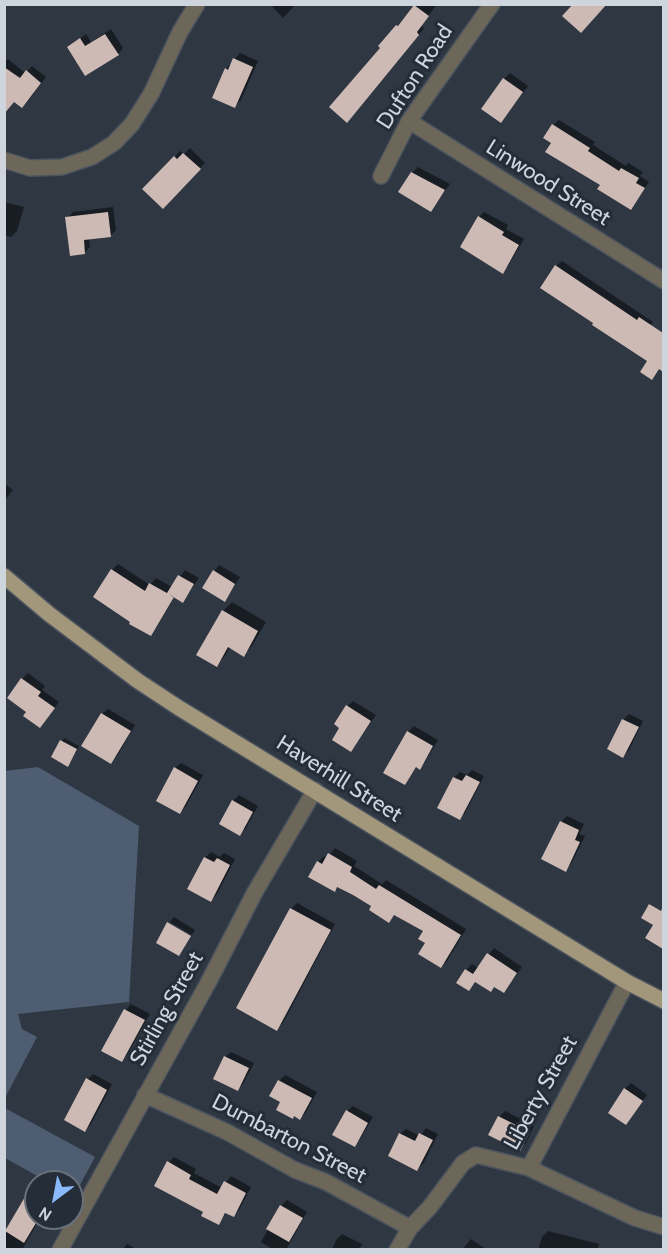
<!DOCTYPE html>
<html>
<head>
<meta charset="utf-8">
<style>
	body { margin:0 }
	#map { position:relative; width:668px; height:1254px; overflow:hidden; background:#2e3742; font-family:Cabin,sans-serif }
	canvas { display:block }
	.frame { position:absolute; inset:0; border:6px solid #cfd5dc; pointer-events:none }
	.north { position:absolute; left:24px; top:1170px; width:60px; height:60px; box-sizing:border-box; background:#242d38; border:2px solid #68707a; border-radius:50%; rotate:212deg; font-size:16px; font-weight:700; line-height:24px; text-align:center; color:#cfd5dc }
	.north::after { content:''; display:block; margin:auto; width:21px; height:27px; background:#8abafc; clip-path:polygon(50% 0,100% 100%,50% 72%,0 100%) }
</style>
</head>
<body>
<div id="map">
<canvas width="668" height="1254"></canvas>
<div class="frame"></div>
<div class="north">N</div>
</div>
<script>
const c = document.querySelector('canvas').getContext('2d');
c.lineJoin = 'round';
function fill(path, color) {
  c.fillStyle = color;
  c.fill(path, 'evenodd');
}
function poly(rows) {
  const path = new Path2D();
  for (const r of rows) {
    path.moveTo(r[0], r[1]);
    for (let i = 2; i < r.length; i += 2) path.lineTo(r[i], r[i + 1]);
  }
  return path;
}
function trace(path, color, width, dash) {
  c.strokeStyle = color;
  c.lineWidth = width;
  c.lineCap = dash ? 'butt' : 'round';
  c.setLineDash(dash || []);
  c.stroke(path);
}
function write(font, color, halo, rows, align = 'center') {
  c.font = font + ' Cabin,sans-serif';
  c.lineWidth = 6;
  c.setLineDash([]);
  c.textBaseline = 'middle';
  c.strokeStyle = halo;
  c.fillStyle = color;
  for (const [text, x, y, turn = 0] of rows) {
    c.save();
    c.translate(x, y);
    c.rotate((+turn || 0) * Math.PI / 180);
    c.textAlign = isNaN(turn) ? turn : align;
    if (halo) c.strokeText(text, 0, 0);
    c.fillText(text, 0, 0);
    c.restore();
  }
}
const green = poly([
	[38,767,139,826,129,1002,18,1014,22,1029,37,1037,5,1098,5,771],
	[5,1108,95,1157,74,1196,72,1195,72,1182,48,1182,5,1158]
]);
const shadow = poly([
	[270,4,296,4,283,18],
	[416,4,437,4,421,26,424,28,353,115,382,48,397,26,403,21],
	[111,29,123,48,118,54,69,47,86,34,91,42],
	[240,53,258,61,241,100,235,106,226,69],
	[8,59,25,73,32,66,46,77,28,101,14,100,4,97,4,63],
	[510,73,528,86,501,121,504,79],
	[559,120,595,142,593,145,626,166,628,163,643,172,640,176,649,182,631,208,553,143,553,125],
	[190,148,205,163,163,207,144,189,180,151,184,154],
	[418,167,450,184,431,210,412,173],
	[4,202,24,207,17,231,11,237,4,235],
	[113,207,116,230,110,236,89,238,90,247,84,253,67,218,73,212],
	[484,212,508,225,506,229,524,239,508,266,503,272,479,217],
	[562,261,653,322,649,327,664,336,664,363,652,378,649,361,596,322,556,266],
	[4,483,13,490,4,501],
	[118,564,150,585,156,578,172,587,185,570,199,578,183,601,175,596,156,628,150,634,112,570],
	[219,565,240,577,225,600,214,571],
	[232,602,266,622,252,646,243,655,230,647,225,656,217,665,223,611],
	[28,673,45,686,42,690,59,702,40,726,29,711,22,679],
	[353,701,376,715,351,750,342,728,348,706],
	[108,709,135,725,117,756,111,762,102,714],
	[629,714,643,721,629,750,623,756,623,720],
	[414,726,438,740,425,762,420,768,417,766,405,783,408,732],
	[64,738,79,746,70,763,53,757],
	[181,763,203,775,186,806,180,812,175,768],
	[472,770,484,776,465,813,459,818,454,778,460,772,467,775],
	[239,795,258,806,246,828,240,834,233,801],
	[567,816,584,824,579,834,585,836,571,864,565,870,543,859,562,821],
	[335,848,357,861,354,866,382,884,386,880,466,929,447,961,441,966,427,942,425,931,395,914,389,921,373,906,339,886,335,890,318,862,324,856,327,858],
	[211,852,220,857,224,853,235,859,217,894,211,900,205,858],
	[297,903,335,924,283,1023,277,1029,291,909],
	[174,917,195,930,192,935,170,922],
	[494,948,522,967,504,992,495,986,491,990,476,981,469,989,466,970,472,964,478,968],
	[131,1004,150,1014,127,1055,122,1060,103,1050,126,1010],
	[231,1052,254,1063,243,1084,238,1090,225,1057],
	[93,1074,112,1084,91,1124,85,1130,88,1079],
	[285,1075,317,1092,306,1112,300,1118,282,1102,271,1095,279,1081],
	[631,1083,647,1095,626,1123,625,1089],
	[353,1106,373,1117,360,1139,354,1145,347,1111],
	[505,1111,534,1126,526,1143,520,1149,499,1117],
	[426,1128,438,1134,423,1164,417,1169,400,1134,406,1129,420,1136],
	[174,1157,196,1169,194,1173,222,1188,231,1176,251,1187,239,1210,234,1215,227,1212,219,1223,205,1212,169,1162],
	[36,1185,36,1218,40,1218,22,1250,4,1250,4,1235,30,1191],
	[287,1200,307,1212,287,1248,274,1250,261,1242,281,1206],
	[548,1231,599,1244,597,1250,538,1250,542,1237],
	[342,1234,362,1244,359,1250,332,1250,336,1240],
	[471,1239,487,1250,462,1250],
	[127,1244,138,1250,122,1250]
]);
const building = poly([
	[573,4,607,4,581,33,562,16],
	[414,5,429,16,417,32,419,35,347,123,329,107,380,48,378,46,396,25,398,26],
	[105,34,119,55,85,76,67,47,80,38,85,46],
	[233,58,253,67,235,108,212,98,225,68,228,70],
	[4,67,20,78,26,70,41,83,22,108,14,102,4,114],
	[503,78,523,92,501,123,481,109],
	[552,124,590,148,588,151,619,171,621,168,639,178,636,183,645,188,631,210,597,189,600,185,545,152,551,143,543,138],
	[183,153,201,169,163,209,142,189,174,156,177,159],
	[411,172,445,190,431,212,398,192],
	[108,212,111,237,84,240,85,254,70,256,65,217],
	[478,216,504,232,502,235,519,245,503,274,460,247],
	[555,265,637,320,639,317,663,333,663,372,659,369,652,380,640,372,647,361,592,325,593,323,540,288],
	[111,569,145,591,149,583,174,597,151,636,129,624,130,622,93,597],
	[213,570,235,584,225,602,202,588],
	[178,575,194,584,183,603,167,593],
	[222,610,258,631,244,657,228,647,217,667,196,655],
	[21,678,41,692,38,696,55,708,40,728,23,716,26,712,7,698],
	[346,705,371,721,351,752,332,740,339,728,334,724],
	[101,713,131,731,111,764,81,746],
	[622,719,639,727,623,758,607,749],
	[407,731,433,746,420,770,416,767,405,785,383,773],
	[60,740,77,749,68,767,51,757],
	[174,767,198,781,180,814,156,801],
	[466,775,480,782,460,820,437,808,453,777,462,781],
	[232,800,253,812,240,836,219,824],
	[560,821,579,830,575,840,580,842,566,872,541,859],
	[328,853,352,867,350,872,376,889,379,885,461,935,441,968,418,954,425,943,418,939,423,931,394,915,389,923,369,910,371,906,353,895,337,887,335,892,308,877,317,861,322,864],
	[204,857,214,862,217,858,230,865,211,902,187,889],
	[649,904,661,911,663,906,663,949,645,938,653,925,641,918],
	[290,908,331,930,277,1031,236,1008],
	[167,922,191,936,179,956,156,943],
	[487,953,517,973,504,993,494,987,491,992,475,982,469,991,456,983,465,969,473,974],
	[124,1009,145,1020,122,1062,101,1051],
	[224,1056,249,1068,238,1091,213,1079],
	[86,1078,107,1090,85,1132,64,1120],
	[278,1080,312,1098,300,1120,294,1116,293,1119,276,1110,280,1102,269,1096],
	[624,1088,643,1101,626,1125,608,1113],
	[346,1110,368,1123,355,1147,332,1135],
	[498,1116,530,1132,520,1151,488,1135],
	[399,1133,415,1141,419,1133,433,1140,417,1171,388,1156],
	[167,1161,191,1175,189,1179,217,1194,224,1181,246,1193,234,1217,225,1213,219,1225,201,1216,203,1212,154,1186],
	[36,1178,36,1218,39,1218,24,1243,5,1231],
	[280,1205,303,1218,289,1242,266,1229]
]);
const minor = poly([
	[409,121,664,281],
	[4,160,30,168,62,167,92,157,114,143,132,124,151,94,180,32,197,4],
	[381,176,409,121,492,4],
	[145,1095,227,1132,295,1170,326,1182,410,1228],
	[529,1168,635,1218,664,1227],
	[60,1250,208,983,255,892,315,790],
	[397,1250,410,1228,430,1207,463,1163,476,1155,529,1168,627,982]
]);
const major = poly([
	[4,576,49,614,138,681,179,708,627,982,664,1001]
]);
const streetNames = [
	["Dufton Road",415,77,-57],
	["Linwood Street",548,183,32],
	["Haverhill Street",339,779,32],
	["Stirling Street",167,1009,-61],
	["Liberty Street",541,1093,-61],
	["Dumbarton Street",289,1139,27]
];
fill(green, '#4e5d71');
fill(shadow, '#0007');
fill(building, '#cdbab5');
trace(minor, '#4b535e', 18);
trace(major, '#4b535e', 18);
trace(minor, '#6d675a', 15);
trace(major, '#a3977b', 15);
write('22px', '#cfd5dc', '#242d38', streetNames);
</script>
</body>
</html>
